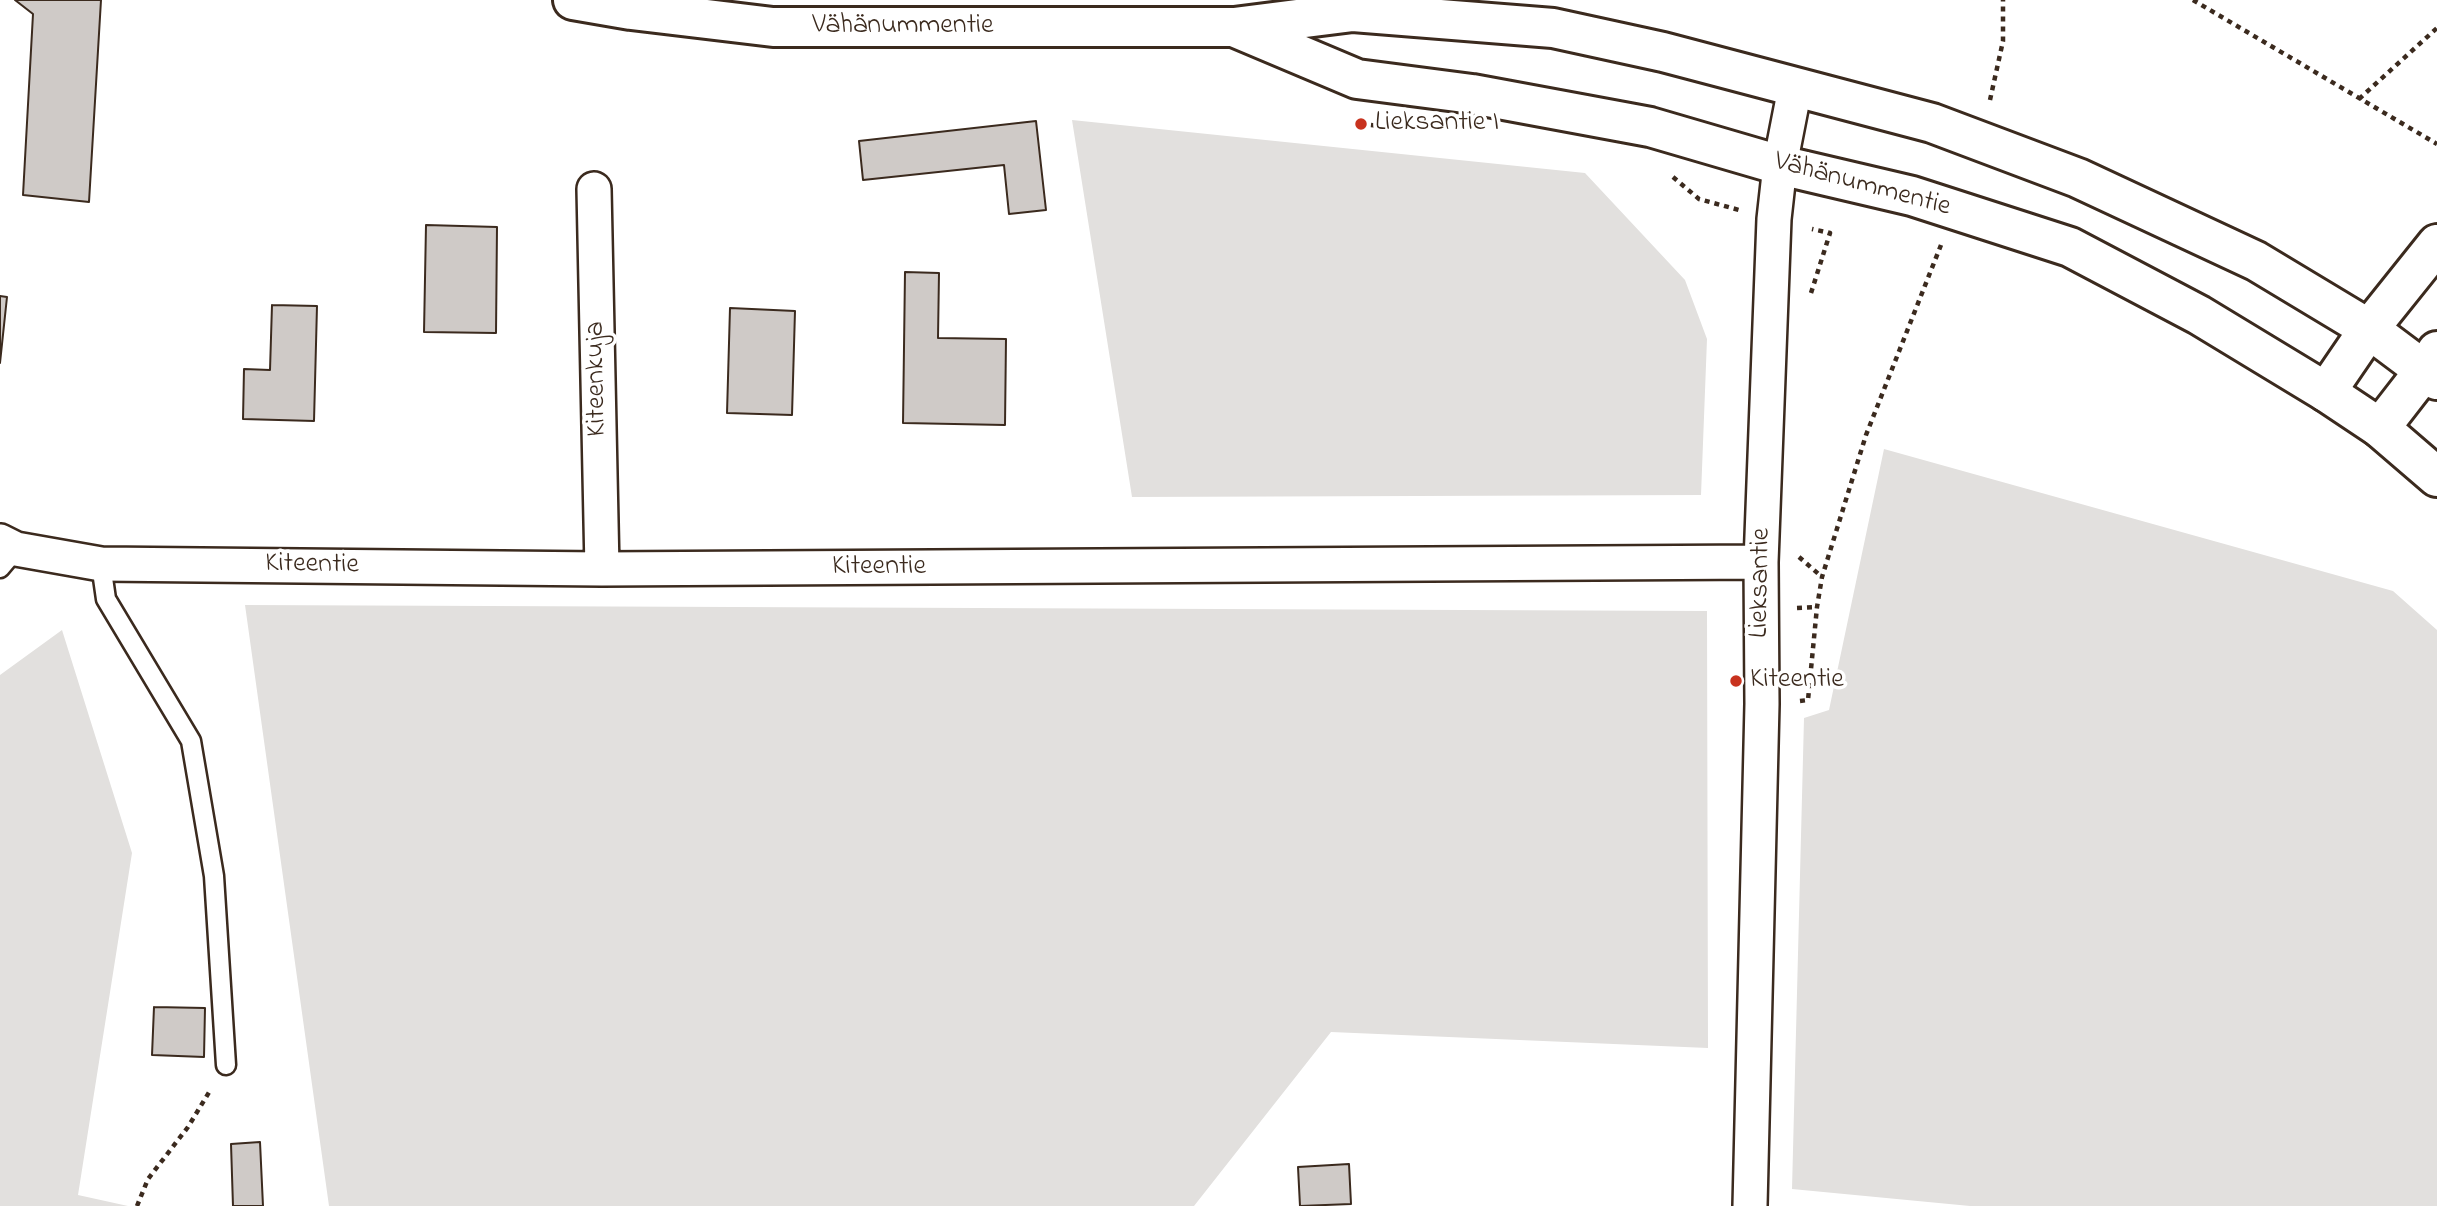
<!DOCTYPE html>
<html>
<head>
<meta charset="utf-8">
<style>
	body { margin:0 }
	canvas { display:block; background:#fff }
</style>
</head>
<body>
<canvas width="2437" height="1206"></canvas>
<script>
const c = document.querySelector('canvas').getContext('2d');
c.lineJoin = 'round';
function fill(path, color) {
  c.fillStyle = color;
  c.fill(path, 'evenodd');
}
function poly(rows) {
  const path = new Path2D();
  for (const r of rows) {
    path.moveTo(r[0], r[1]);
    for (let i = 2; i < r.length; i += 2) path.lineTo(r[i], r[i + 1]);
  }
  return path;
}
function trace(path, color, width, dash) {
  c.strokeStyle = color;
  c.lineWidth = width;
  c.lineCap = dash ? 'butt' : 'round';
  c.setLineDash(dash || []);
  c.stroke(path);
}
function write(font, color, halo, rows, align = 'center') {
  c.font = font + ' "Indie Flower",sans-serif';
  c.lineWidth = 7;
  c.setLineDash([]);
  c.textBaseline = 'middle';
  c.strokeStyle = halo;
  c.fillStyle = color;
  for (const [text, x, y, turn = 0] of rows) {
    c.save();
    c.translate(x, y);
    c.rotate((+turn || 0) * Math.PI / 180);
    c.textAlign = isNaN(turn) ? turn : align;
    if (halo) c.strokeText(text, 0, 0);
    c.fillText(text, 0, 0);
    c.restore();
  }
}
const green = poly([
	[1072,120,1585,173,1685,280,1707,339,1701,495,1132,497],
	[1884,449,2393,591,2437,630,2437,1206,1970,1206,1792,1189,1804,718,1829,710],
	[245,605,1707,611,1708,1048,1331,1032,1194,1206,329,1206],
	[62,630,132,853,78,1195,128,1206,0,1206,0,675]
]);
const building = poly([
	[15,0,101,0,89,202,23,195,33,14,15,0],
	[1036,121,1046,210,1009,214,1004,165,863,180,859,141,1036,121],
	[426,225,497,227,496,333,424,332,426,225],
	[905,272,939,273,938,338,1006,339,1005,425,903,423,905,272],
	[0,296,7,297,0,363,0,296],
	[272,305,317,306,314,421,243,419,244,369,270,370,272,305],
	[730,308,795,311,792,415,727,413,730,308],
	[154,1007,205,1008,204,1057,152,1055,154,1007],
	[260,1142,263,1206,233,1206,231,1144,260,1142],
	[1349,1164,1351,1204,1300,1206,1298,1167,1349,1164]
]);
const path = poly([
	[2193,0,2437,144],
	[2359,99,2437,28],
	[1990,100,2003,41,2003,0],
	[1361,124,1398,128],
	[1673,177,1699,199,1739,210],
	[1811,293,1830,233,1812,229],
	[1799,557,1822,577],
	[1797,608,1817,607],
	[1800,701,1808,700,1817,607,1822,577,1866,435,1941,245],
	[137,1206,148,1179,188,1127,211,1089]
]);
const service = poly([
	[101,564,106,599,191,741,214,876,226,1065],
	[0,568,16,549]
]);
const minor = poly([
	[594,189,602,569],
	[0,541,16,549,101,564,602,569,1761,562],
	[1750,1206,1762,704,1761,562,1774,219,1780,165,1795,88]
]);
const tertiary = poly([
	[2326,392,2369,329,2437,244],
	[2380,428,2425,370,2437,351]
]);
const secondary = poly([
	[573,0,631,10,773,27,1234,27,1353,12,1553,28,1663,52,1932,123,2078,178,2256,261,2369,329,2437,380],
	[1236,28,1357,79,1472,94,1650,127,1780,165,1912,196,2070,247,2199,315,2326,392,2380,428,2437,477]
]);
const markers = [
	[1361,124,7,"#c8321e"],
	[1736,681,7,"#c8321e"]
];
const streetNames = [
	["Vähänummentie",903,27],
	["Vähänummentie",1862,186,15],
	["Kiteenkuja",598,379,-91],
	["Kiteentie",312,566,1],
	["Kiteentie",879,568],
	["Lieksantie",1762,583,-89]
];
const poiNames = [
	["Lieksantie I",1375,124],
	["Kiteentie",1750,681]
];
fill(green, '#e2e0de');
fill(building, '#cfcac7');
trace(building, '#3b2a1e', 2);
trace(service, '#3b2a1e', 23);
trace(minor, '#3b2a1e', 38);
trace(tertiary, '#3b2a1e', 44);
trace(secondary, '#3b2a1e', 44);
trace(path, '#3b2a1e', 4.5, [5, 5]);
trace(service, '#fff', 18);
trace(minor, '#fff', 33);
trace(tertiary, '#fff', 38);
trace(secondary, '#fff', 38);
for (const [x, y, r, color] of markers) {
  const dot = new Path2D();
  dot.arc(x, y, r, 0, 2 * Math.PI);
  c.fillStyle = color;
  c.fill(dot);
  trace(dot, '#fff', 2.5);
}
write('28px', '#3b2a1e', '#fff', streetNames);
write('28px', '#3b2a1e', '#fff', poiNames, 'left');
</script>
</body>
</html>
